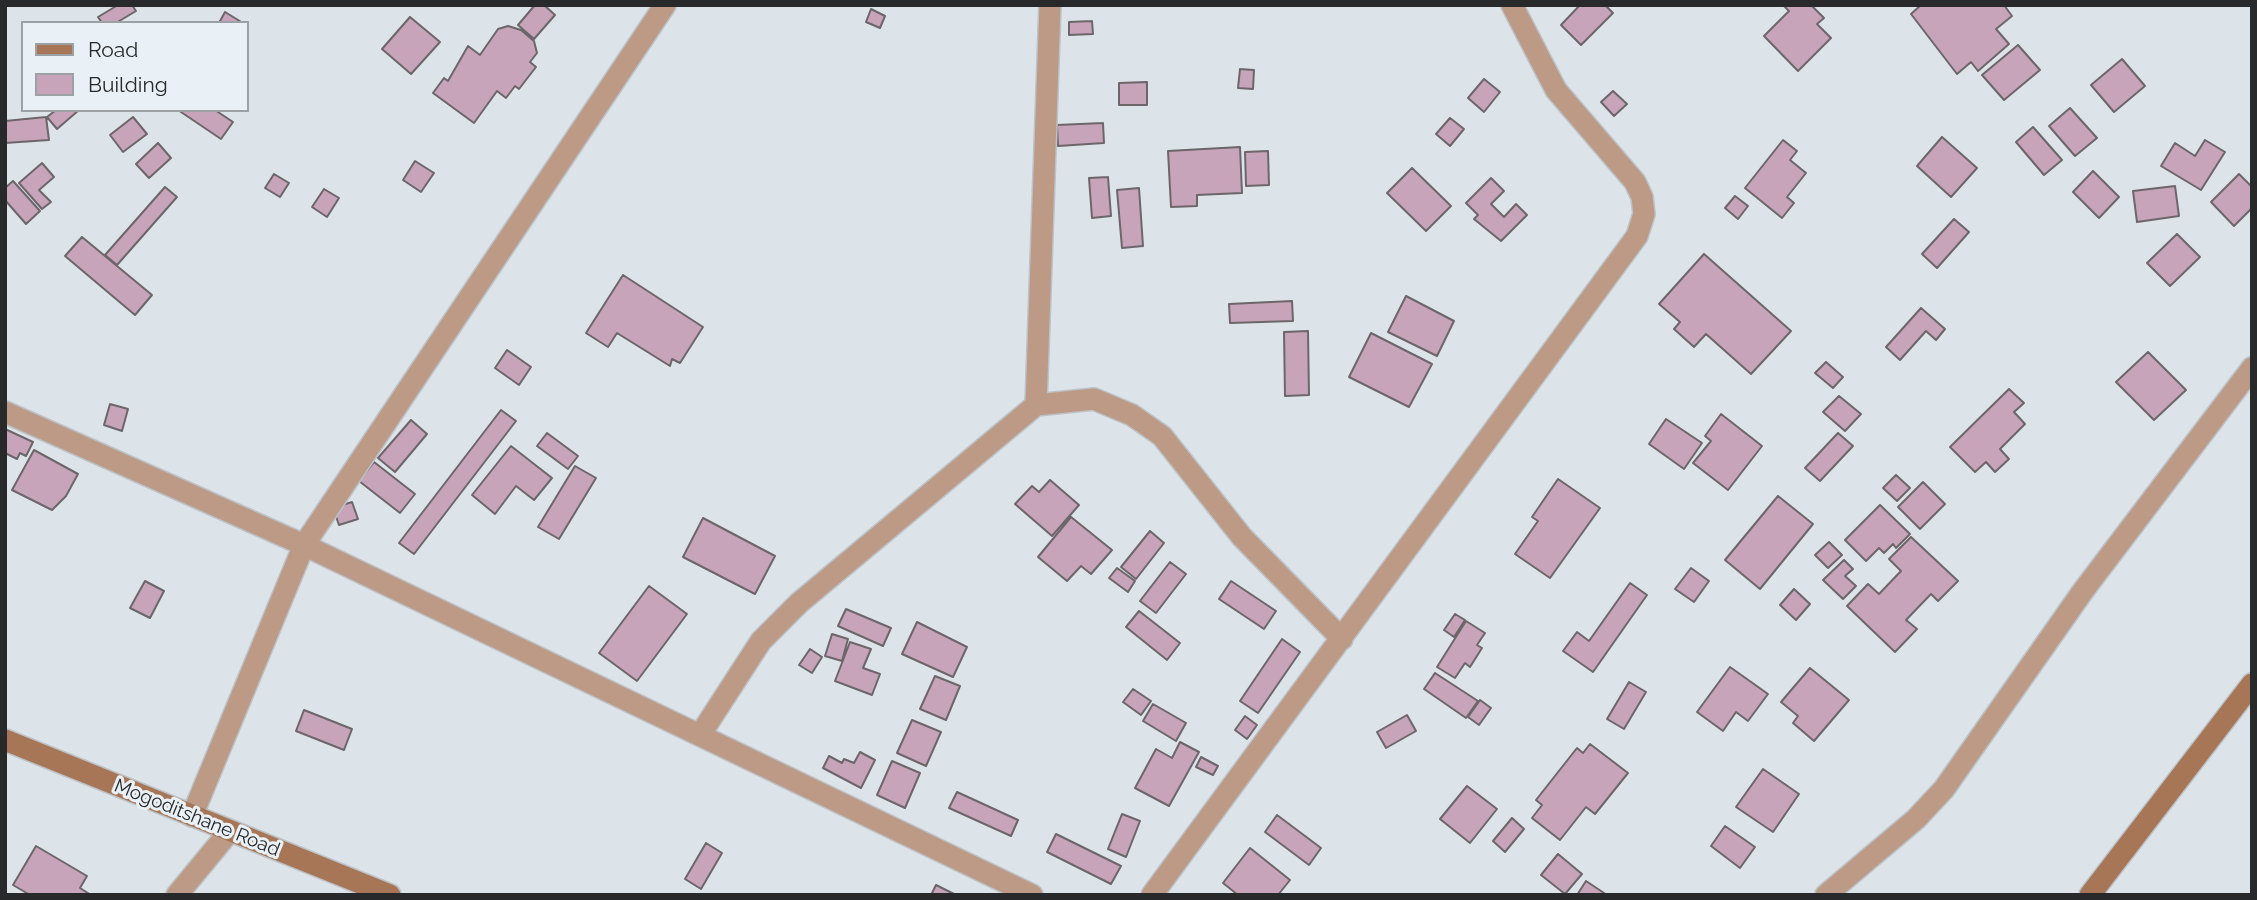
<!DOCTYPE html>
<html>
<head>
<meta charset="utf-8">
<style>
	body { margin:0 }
	#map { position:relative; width:2257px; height:900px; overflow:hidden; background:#dde4e9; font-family:Raleway,sans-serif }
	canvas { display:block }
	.frame { position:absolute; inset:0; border:7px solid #27292b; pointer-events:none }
	.legend { position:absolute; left:21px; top:21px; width:228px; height:91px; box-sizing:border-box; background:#eaf1f6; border:2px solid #9ca1a5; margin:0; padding:9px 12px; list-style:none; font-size:21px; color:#27292b }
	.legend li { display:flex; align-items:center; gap:14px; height:35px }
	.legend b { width:35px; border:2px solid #9ca1a5 }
</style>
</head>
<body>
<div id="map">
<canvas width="2257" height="900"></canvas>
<div class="frame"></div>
<ul class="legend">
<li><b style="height:9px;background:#a77656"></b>Road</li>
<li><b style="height:19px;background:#c8a4bb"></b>Building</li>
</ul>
</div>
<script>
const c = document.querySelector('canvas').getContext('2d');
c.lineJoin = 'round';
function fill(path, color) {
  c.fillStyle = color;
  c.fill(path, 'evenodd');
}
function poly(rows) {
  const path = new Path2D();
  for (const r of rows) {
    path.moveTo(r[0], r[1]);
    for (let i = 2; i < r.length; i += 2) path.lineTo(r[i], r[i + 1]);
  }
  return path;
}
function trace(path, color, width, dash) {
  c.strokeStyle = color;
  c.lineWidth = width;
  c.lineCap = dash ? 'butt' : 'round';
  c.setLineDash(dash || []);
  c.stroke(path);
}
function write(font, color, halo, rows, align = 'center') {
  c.font = font + ' Raleway,sans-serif';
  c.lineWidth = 6;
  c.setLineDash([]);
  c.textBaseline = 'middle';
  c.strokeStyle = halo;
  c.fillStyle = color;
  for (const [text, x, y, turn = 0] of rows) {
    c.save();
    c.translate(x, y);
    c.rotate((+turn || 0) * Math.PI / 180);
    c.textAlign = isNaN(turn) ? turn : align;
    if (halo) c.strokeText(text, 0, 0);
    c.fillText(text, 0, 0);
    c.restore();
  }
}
const building = poly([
	[118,5,132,5,136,11,116,23,102,23,98,17,118,5],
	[535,5,544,5,555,15,534,39,518,25,535,5],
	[1580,5,1605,5,1613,13,1581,45,1561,25,1580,5],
	[1783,5,1811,5,1824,18,1817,24,1831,38,1798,71,1764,36,1789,11,1783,5],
	[1921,5,2004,5,2012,16,1996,29,2009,44,1978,71,1971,62,1957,74,1911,14,1921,5],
	[871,9,885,16,880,28,866,22,871,9],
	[225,12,243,23,219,23,225,12],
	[410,17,440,42,411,74,382,49,410,17],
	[1092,21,1093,34,1069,35,1069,22,1092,21],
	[508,26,521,30,534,41,537,53,530,62,536,67,519,89,515,86,506,98,497,91,474,123,433,93,444,78,448,81,468,46,480,55,498,29,508,26],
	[2018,45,2040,70,2004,100,1982,75,2018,45],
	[2122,59,2145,86,2114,112,2091,85,2122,59],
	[1240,69,1254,70,1253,89,1238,88,1240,69],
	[1484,79,1500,92,1484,112,1468,98,1484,79],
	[1147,82,1147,105,1119,105,1119,83,1147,82],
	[1613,91,1627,104,1614,116,1601,102,1613,91],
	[2070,108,2097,138,2075,156,2049,126,2070,108],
	[56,110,79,110,57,129,47,117,56,110],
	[178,110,215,110,233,122,221,139,178,110],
	[46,117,49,140,5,143,5,121,46,117],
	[133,117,147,134,123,152,110,135,133,117],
	[1450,118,1464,129,1450,146,1436,134,1450,118],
	[1103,123,1104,143,1058,146,1057,125,1103,123],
	[2033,127,2062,160,2044,175,2016,142,2033,127],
	[1942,137,1977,168,1951,197,1917,166,1942,137],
	[1783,140,1797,151,1790,160,1806,173,1787,197,1794,203,1782,218,1745,188,1783,140],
	[2205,140,2225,152,2201,190,2161,166,2175,143,2195,156,2205,140],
	[158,143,171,158,149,178,136,164,158,143],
	[1240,147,1242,193,1197,195,1197,206,1171,207,1168,151,1240,147],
	[1268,151,1269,185,1246,186,1245,152,1268,151],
	[415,161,434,173,421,192,403,180,415,161],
	[42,163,54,177,39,190,51,202,42,209,19,183,42,163],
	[1412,168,1451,206,1426,231,1387,193,1412,168],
	[2093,171,2119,197,2099,218,2073,192,2093,171],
	[274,174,289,183,280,197,265,188,274,174],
	[2239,174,2252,187,2252,208,2234,226,2211,202,2239,174],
	[1108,177,1111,216,1092,218,1089,178,1108,177],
	[1491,178,1504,191,1491,204,1504,217,1516,204,1527,215,1501,241,1474,219,1478,215,1466,203,1491,178],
	[13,181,40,211,26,224,5,200,5,188,13,181],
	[2175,186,2179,216,2137,222,2133,191,2175,186],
	[165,187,177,197,117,265,105,255,165,187],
	[1139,188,1143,246,1122,248,1117,190,1139,188],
	[324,189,339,198,327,217,312,207,324,189],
	[1735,196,1748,206,1738,219,1725,208,1735,196],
	[1954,219,1969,232,1937,268,1922,254,1954,219],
	[2177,234,2200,257,2170,286,2147,263,2177,234],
	[82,237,152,295,135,315,65,256,82,237],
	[1704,254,1791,331,1751,374,1706,334,1694,347,1674,329,1680,322,1659,304,1704,254],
	[623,275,703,327,680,363,672,359,670,366,617,333,608,347,586,333,623,275],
	[1406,296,1454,321,1437,356,1388,332,1406,296],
	[1292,301,1293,321,1230,323,1229,304,1292,301],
	[1921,308,1945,329,1936,340,1926,331,1900,360,1886,347,1921,308],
	[1308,331,1309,395,1285,396,1284,332,1308,331],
	[1371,333,1432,364,1409,407,1349,377,1371,333],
	[507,350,531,367,519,385,495,368,507,350],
	[2148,352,2186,390,2154,420,2116,382,2148,352],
	[1826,362,1843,377,1833,388,1815,373,1826,362],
	[2009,389,2024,403,2014,412,2025,424,2000,449,2009,459,1995,472,1986,462,1975,472,1950,447,2009,389],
	[1839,396,1861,414,1845,431,1823,412,1839,396],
	[110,404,128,409,122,431,104,425,110,404],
	[501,410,516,421,414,554,399,543,501,410],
	[1721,414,1762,446,1728,490,1693,463,1711,441,1705,436,1721,414],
	[1666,419,1702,443,1684,469,1649,444,1666,419],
	[411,420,427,434,395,472,378,458,411,420],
	[5,429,33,442,26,456,20,453,17,459,5,453,5,429],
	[547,433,578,456,568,469,537,446,547,433],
	[1838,433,1853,446,1820,481,1805,468,1838,433],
	[511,446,552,478,534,500,516,486,495,514,472,495,511,446],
	[34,450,78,474,66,496,52,510,12,490,34,450],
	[374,462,415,494,400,513,359,481,374,462],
	[575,466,596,478,559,539,538,527,575,466],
	[1896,475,1910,488,1897,501,1883,488,1896,475],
	[1558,479,1600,508,1550,578,1515,554,1538,521,1532,517,1558,479],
	[1050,480,1079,505,1052,536,1015,504,1032,486,1039,492,1050,480],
	[1923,482,1945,504,1920,529,1898,507,1923,482],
	[1778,496,1813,524,1760,589,1725,560,1778,496],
	[352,502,358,519,339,525,333,508,352,502],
	[1880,505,1910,534,1896,548,1893,544,1884,553,1879,548,1866,561,1845,540,1880,505],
	[1071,517,1112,550,1091,574,1081,566,1067,581,1038,557,1071,517],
	[703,518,775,556,755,594,683,557,703,518],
	[1150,531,1164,543,1136,579,1121,567,1150,531],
	[1911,537,1958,581,1938,601,1931,594,1906,620,1917,629,1895,652,1847,606,1868,584,1879,594,1901,571,1889,559,1911,537],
	[1829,542,1842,555,1828,568,1815,555,1829,542],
	[1844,560,1853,569,1845,576,1856,586,1843,599,1823,580,1844,560],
	[1170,562,1186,574,1156,613,1140,601,1170,562],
	[1117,568,1135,581,1128,592,1109,578,1117,568],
	[1691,568,1709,581,1694,602,1675,589,1691,568],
	[145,581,164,591,150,618,130,608,145,581],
	[1231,581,1276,611,1264,629,1219,599,1231,581],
	[1630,583,1647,595,1593,672,1563,651,1577,632,1589,641,1630,583],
	[649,586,687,614,637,681,599,653,649,586],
	[1794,589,1810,604,1796,620,1780,605,1794,589],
	[846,609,891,628,883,646,838,626,846,609],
	[1139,611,1180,643,1167,660,1126,627,1139,611],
	[1455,614,1465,620,1454,637,1444,630,1455,614],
	[1466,621,1485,633,1477,645,1482,648,1470,667,1465,663,1455,678,1437,667,1466,621],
	[917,622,967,647,953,677,902,654,917,622],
	[832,634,848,639,842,661,825,656,832,634],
	[1282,639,1300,652,1258,713,1240,701,1282,639],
	[850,642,871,649,863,668,880,674,872,695,835,681,850,642],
	[810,649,822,657,812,673,799,665,810,649],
	[1730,667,1768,694,1748,721,1736,712,1723,731,1697,712,1730,667],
	[1810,668,1849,700,1814,741,1793,723,1798,716,1781,702,1810,668],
	[1435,673,1478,701,1466,718,1424,689,1435,673],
	[935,676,960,686,946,720,920,709,935,676],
	[1629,682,1646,692,1624,729,1607,719,1629,682],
	[1133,689,1151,701,1141,715,1123,702,1133,689],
	[1480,700,1491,708,1479,725,1468,717,1480,700],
	[1153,704,1186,723,1176,741,1143,721,1153,704],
	[304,710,352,729,344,750,296,731,304,710],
	[1407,715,1416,731,1386,748,1377,732,1407,715],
	[1245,716,1257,725,1247,739,1235,730,1245,716],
	[912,720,941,732,926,766,897,753,912,720],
	[1180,742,1199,752,1169,806,1135,788,1156,749,1172,758,1180,742],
	[1590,744,1628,773,1595,814,1586,807,1560,840,1532,818,1542,805,1536,800,1577,748,1583,753,1590,744],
	[860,752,875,760,861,788,823,768,829,756,842,763,844,759,854,763,860,752],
	[1201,757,1218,766,1213,775,1196,767,1201,757],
	[892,761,920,773,905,808,877,795,892,761],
	[1763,769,1799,794,1773,832,1736,807,1763,769],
	[1467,786,1497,809,1470,843,1440,819,1467,786],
	[957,792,1018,820,1011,836,949,808,957,792],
	[1122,814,1140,821,1126,857,1108,849,1122,814],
	[1277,815,1321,848,1309,865,1265,832,1277,815],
	[1512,818,1524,829,1505,852,1493,841,1512,818],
	[1725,826,1755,847,1740,868,1711,846,1725,826],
	[1056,834,1121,866,1111,884,1047,852,1056,834],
	[706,843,722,853,701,889,685,879,706,843],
	[36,846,87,876,80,888,91,895,30,895,13,885,36,846],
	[1250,848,1290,880,1278,895,1238,895,1223,883,1250,848],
	[1558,854,1582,874,1565,894,1541,875,1558,854],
	[1586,881,1607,895,1577,895,1586,881],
	[936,885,956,895,931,895,936,885]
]);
const street = poly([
	[1036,405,1050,5],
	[5,412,304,545,1032,895],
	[700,735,761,641,799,603,1036,405,1094,399,1132,415,1162,436,1242,537,1342,639],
	[192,816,304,545,665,5],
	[177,895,229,832],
	[1152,895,1637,236,1644,214,1642,197,1635,182,1556,90,1512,5],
	[1826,895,1916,819,1944,789,2083,591,2252,368]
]);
const secondary = poly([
	[5,740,390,895],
	[2090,895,2252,684]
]);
const streetNames = [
	["Mogoditshane Road",197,818,22]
];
fill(building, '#c8a4bb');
trace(building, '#6c666a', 2);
trace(street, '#bcc2c7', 24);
trace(secondary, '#bcc2c7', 24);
trace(street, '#bc9a85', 21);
trace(secondary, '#a77656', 21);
write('19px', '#27292b', '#eaf1f6', streetNames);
</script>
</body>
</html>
